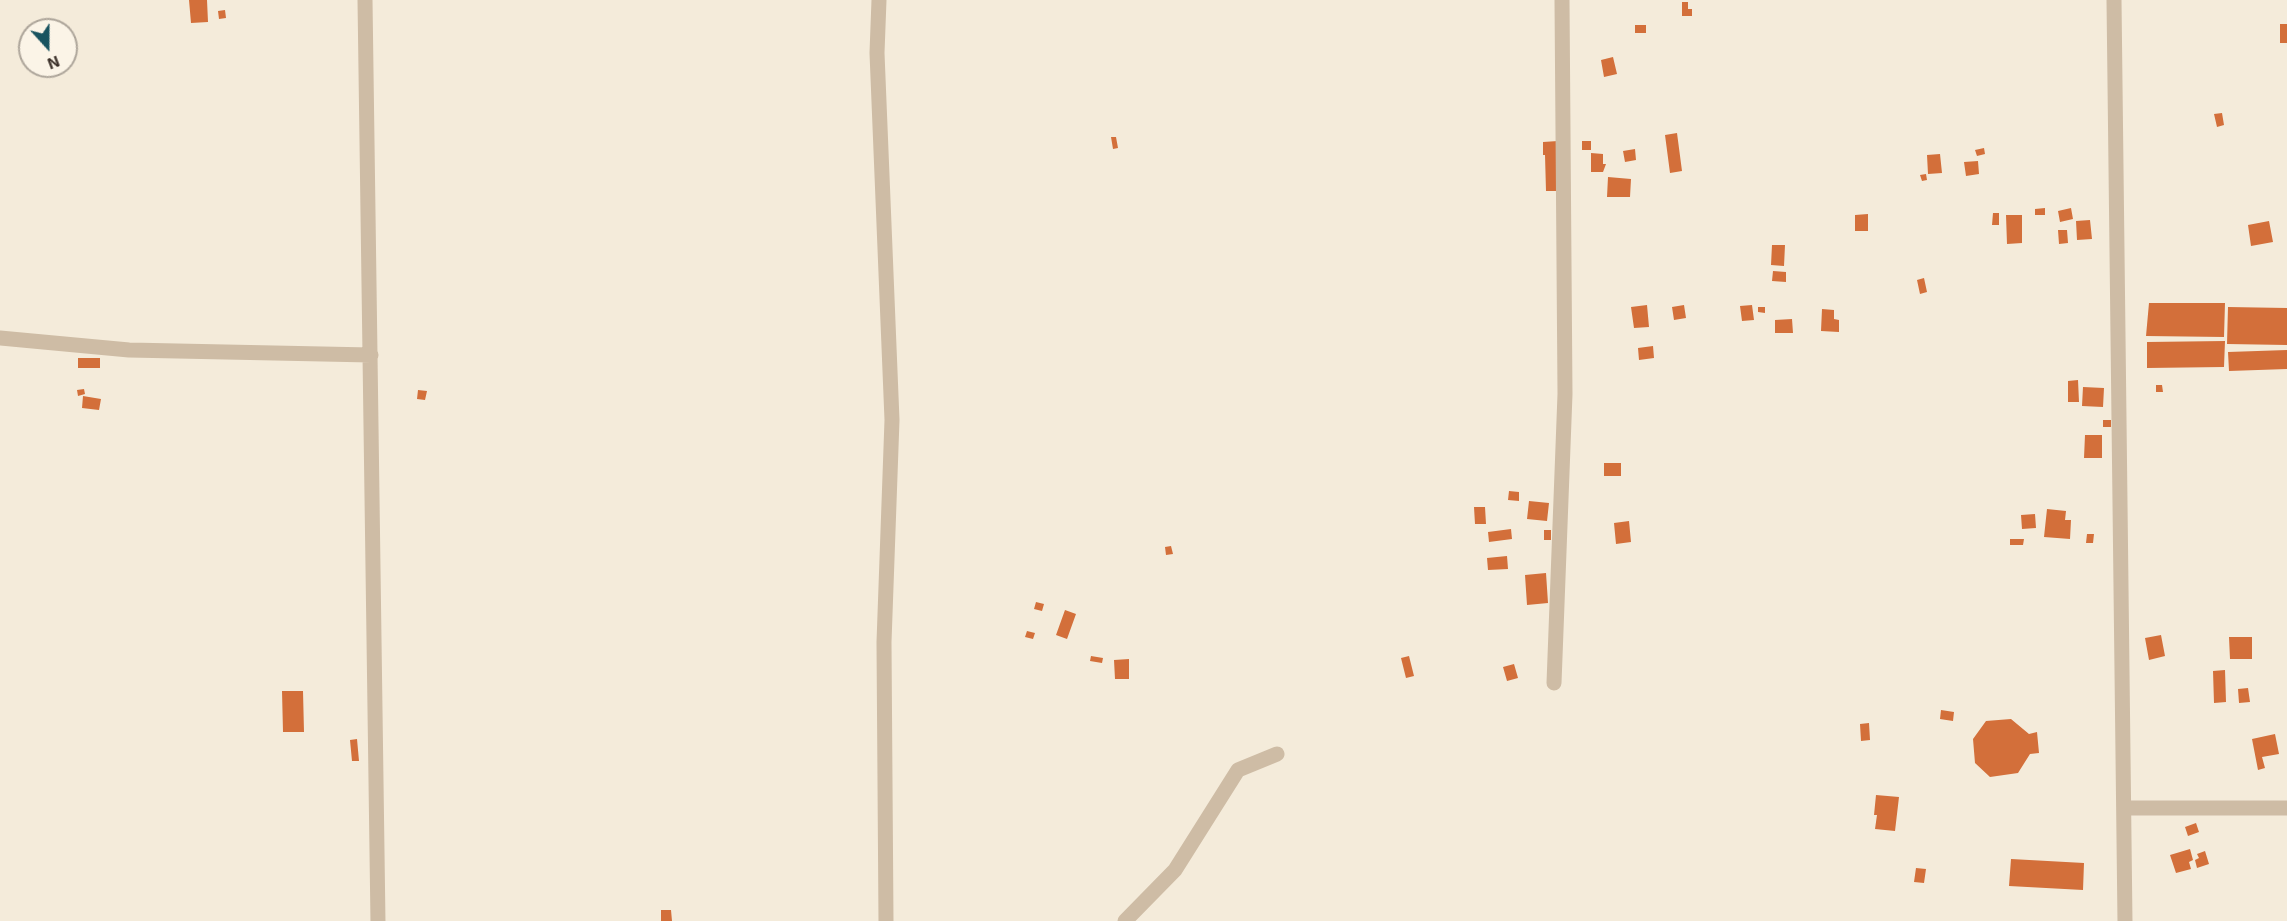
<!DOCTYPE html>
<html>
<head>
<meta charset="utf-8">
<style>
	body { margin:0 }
	#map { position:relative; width:2287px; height:921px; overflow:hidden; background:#f4ebda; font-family:"Exo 2",sans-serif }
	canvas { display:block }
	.north { position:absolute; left:18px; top:18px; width:60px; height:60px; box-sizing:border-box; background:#fbf4e7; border:2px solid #ada59a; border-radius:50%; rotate:159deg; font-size:16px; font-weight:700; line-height:24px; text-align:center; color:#392e27 }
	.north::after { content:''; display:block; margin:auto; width:21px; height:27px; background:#18535f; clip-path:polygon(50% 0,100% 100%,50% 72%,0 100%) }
</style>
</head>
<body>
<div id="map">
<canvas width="2287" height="921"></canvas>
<div class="north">N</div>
</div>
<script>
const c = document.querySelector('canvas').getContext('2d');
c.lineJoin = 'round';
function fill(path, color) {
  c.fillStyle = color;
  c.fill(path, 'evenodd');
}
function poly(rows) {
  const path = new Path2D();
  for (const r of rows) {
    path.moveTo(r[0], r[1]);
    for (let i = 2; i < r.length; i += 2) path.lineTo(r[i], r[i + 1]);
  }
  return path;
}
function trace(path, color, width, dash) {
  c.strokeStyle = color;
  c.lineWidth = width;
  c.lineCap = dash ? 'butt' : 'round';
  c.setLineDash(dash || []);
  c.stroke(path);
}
const building = poly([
	[189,0,207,0,208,22,191,23],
	[1682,2,1688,2,1688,9,1692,9,1692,16,1682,16],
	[225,10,226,18,219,19,218,11],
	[2280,24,2287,24,2287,43,2280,43],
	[1635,25,1646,25,1646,33,1635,33],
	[1613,57,1617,74,1604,77,1601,60],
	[2222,113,2224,125,2217,127,2214,114],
	[1677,133,1682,171,1670,173,1665,135],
	[1111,137,1116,137,1118,148,1113,149],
	[1558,141,1560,191,1546,191,1545,155,1543,155,1543,142],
	[1582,141,1591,141,1591,150,1582,150],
	[1984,148,1985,154,1977,156,1975,150],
	[1635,149,1636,160,1625,162,1623,151],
	[1591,153,1603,154,1603,164,1606,164,1603,172,1591,172],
	[1940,154,1942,173,1928,174,1927,155],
	[1978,161,1979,174,1966,176,1964,162],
	[1926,174,1927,180,1922,181,1920,175],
	[1608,177,1631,179,1630,197,1607,197],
	[2045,208,2045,215,2035,215,2035,209],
	[2071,208,2073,219,2060,222,2058,211],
	[1993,213,1999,213,1999,225,1992,225],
	[1868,214,1868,231,1855,231,1855,215],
	[2006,215,2022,215,2022,243,2007,244],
	[2090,220,2092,239,2077,240,2076,221],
	[2269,221,2273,242,2251,246,2248,225],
	[2058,230,2067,230,2068,243,2059,244],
	[1772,245,1785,245,1784,266,1771,265],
	[1773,271,1786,272,1786,282,1772,281],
	[1924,278,1927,292,1920,294,1917,280],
	[2149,303,2225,303,2224,337,2146,336],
	[1647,305,1649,327,1634,328,1631,307],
	[1684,305,1686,318,1674,320,1672,307],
	[1752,305,1754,320,1742,321,1740,306],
	[1758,307,1765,307,1765,313,1758,312],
	[2228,307,2287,308,2287,345,2227,344],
	[1822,309,1834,310,1834,319,1839,320,1839,332,1821,331],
	[1792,319,1793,333,1775,333,1775,320],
	[2225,341,2224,367,2147,368,2147,342],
	[1653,346,1654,358,1639,360,1638,348],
	[2287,350,2287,369,2229,371,2228,352],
	[78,358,100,358,100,368,78,368],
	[2078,380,2079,402,2068,402,2068,381],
	[2156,385,2162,385,2163,392,2156,392],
	[2083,387,2104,388,2103,407,2082,406],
	[84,389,85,394,78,396,77,390],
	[418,390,427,391,425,400,417,399],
	[83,396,101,399,99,410,82,408],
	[2103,420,2111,420,2111,427,2103,427],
	[2085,435,2102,435,2102,458,2084,458],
	[1604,463,1621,463,1621,476,1604,476],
	[1509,491,1519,492,1519,501,1508,500],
	[1529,501,1549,503,1547,521,1527,519],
	[1474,507,1485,507,1486,524,1475,524],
	[2047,509,2066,511,2065,520,2071,520,2070,539,2044,537],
	[2035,514,2036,528,2022,529,2021,515],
	[1629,521,1631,542,1616,544,1614,523],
	[1511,529,1512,539,1489,542,1488,532],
	[1544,530,1551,530,1551,540,1544,540],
	[2087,534,2094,534,2093,543,2086,543],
	[2010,539,2024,539,2023,545,2010,545],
	[1171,546,1173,554,1166,555,1165,547],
	[1507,556,1508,569,1488,570,1487,558],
	[1546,573,1548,603,1527,605,1525,575],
	[1036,602,1044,604,1042,611,1034,609],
	[1065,610,1076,614,1067,639,1056,635],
	[1027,631,1035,633,1033,639,1025,637],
	[2161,635,2165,656,2149,660,2145,638],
	[2229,637,2252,637,2252,659,2230,659],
	[1091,656,1103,658,1102,663,1090,661],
	[1409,656,1414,676,1406,678,1401,658],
	[1129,659,1129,679,1115,679,1114,660],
	[1514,664,1518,678,1507,681,1503,667],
	[2225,670,2226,702,2214,703,2213,671],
	[2248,688,2250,702,2239,703,2238,689],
	[282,691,303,691,304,732,283,732],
	[1941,710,1954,712,1953,721,1940,719],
	[2011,719,2029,734,2037,732,2039,753,2030,754,2018,773,1990,777,1975,763,1973,739,1986,721],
	[1869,723,1870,740,1861,741,1860,724],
	[2275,734,2279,754,2262,757,2265,768,2258,770,2252,739],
	[357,739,359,761,352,761,350,740],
	[1876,795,1899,797,1895,831,1875,829,1877,815,1874,815],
	[2196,823,2199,832,2188,836,2185,827],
	[2190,849,2193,860,2189,862,2191,869,2176,873,2170,855],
	[2205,851,2209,864,2197,868,2195,860,2199,858,2197,854],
	[2011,859,2084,863,2083,890,2009,886],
	[1916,868,1926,869,1924,883,1914,882],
	[661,910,671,910,672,921,661,921]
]);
const street = poly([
	[365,0,378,921],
	[879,0,877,53,892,420,884,642,886,921],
	[2114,0,2125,921],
	[0,338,129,350,371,355],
	[1554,683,1565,394,1562,0],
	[2125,808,2287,808],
	[1125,921,1175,870,1238,770,1277,754]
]);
fill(building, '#d36f3a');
trace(street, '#cebca5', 15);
</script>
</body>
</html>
